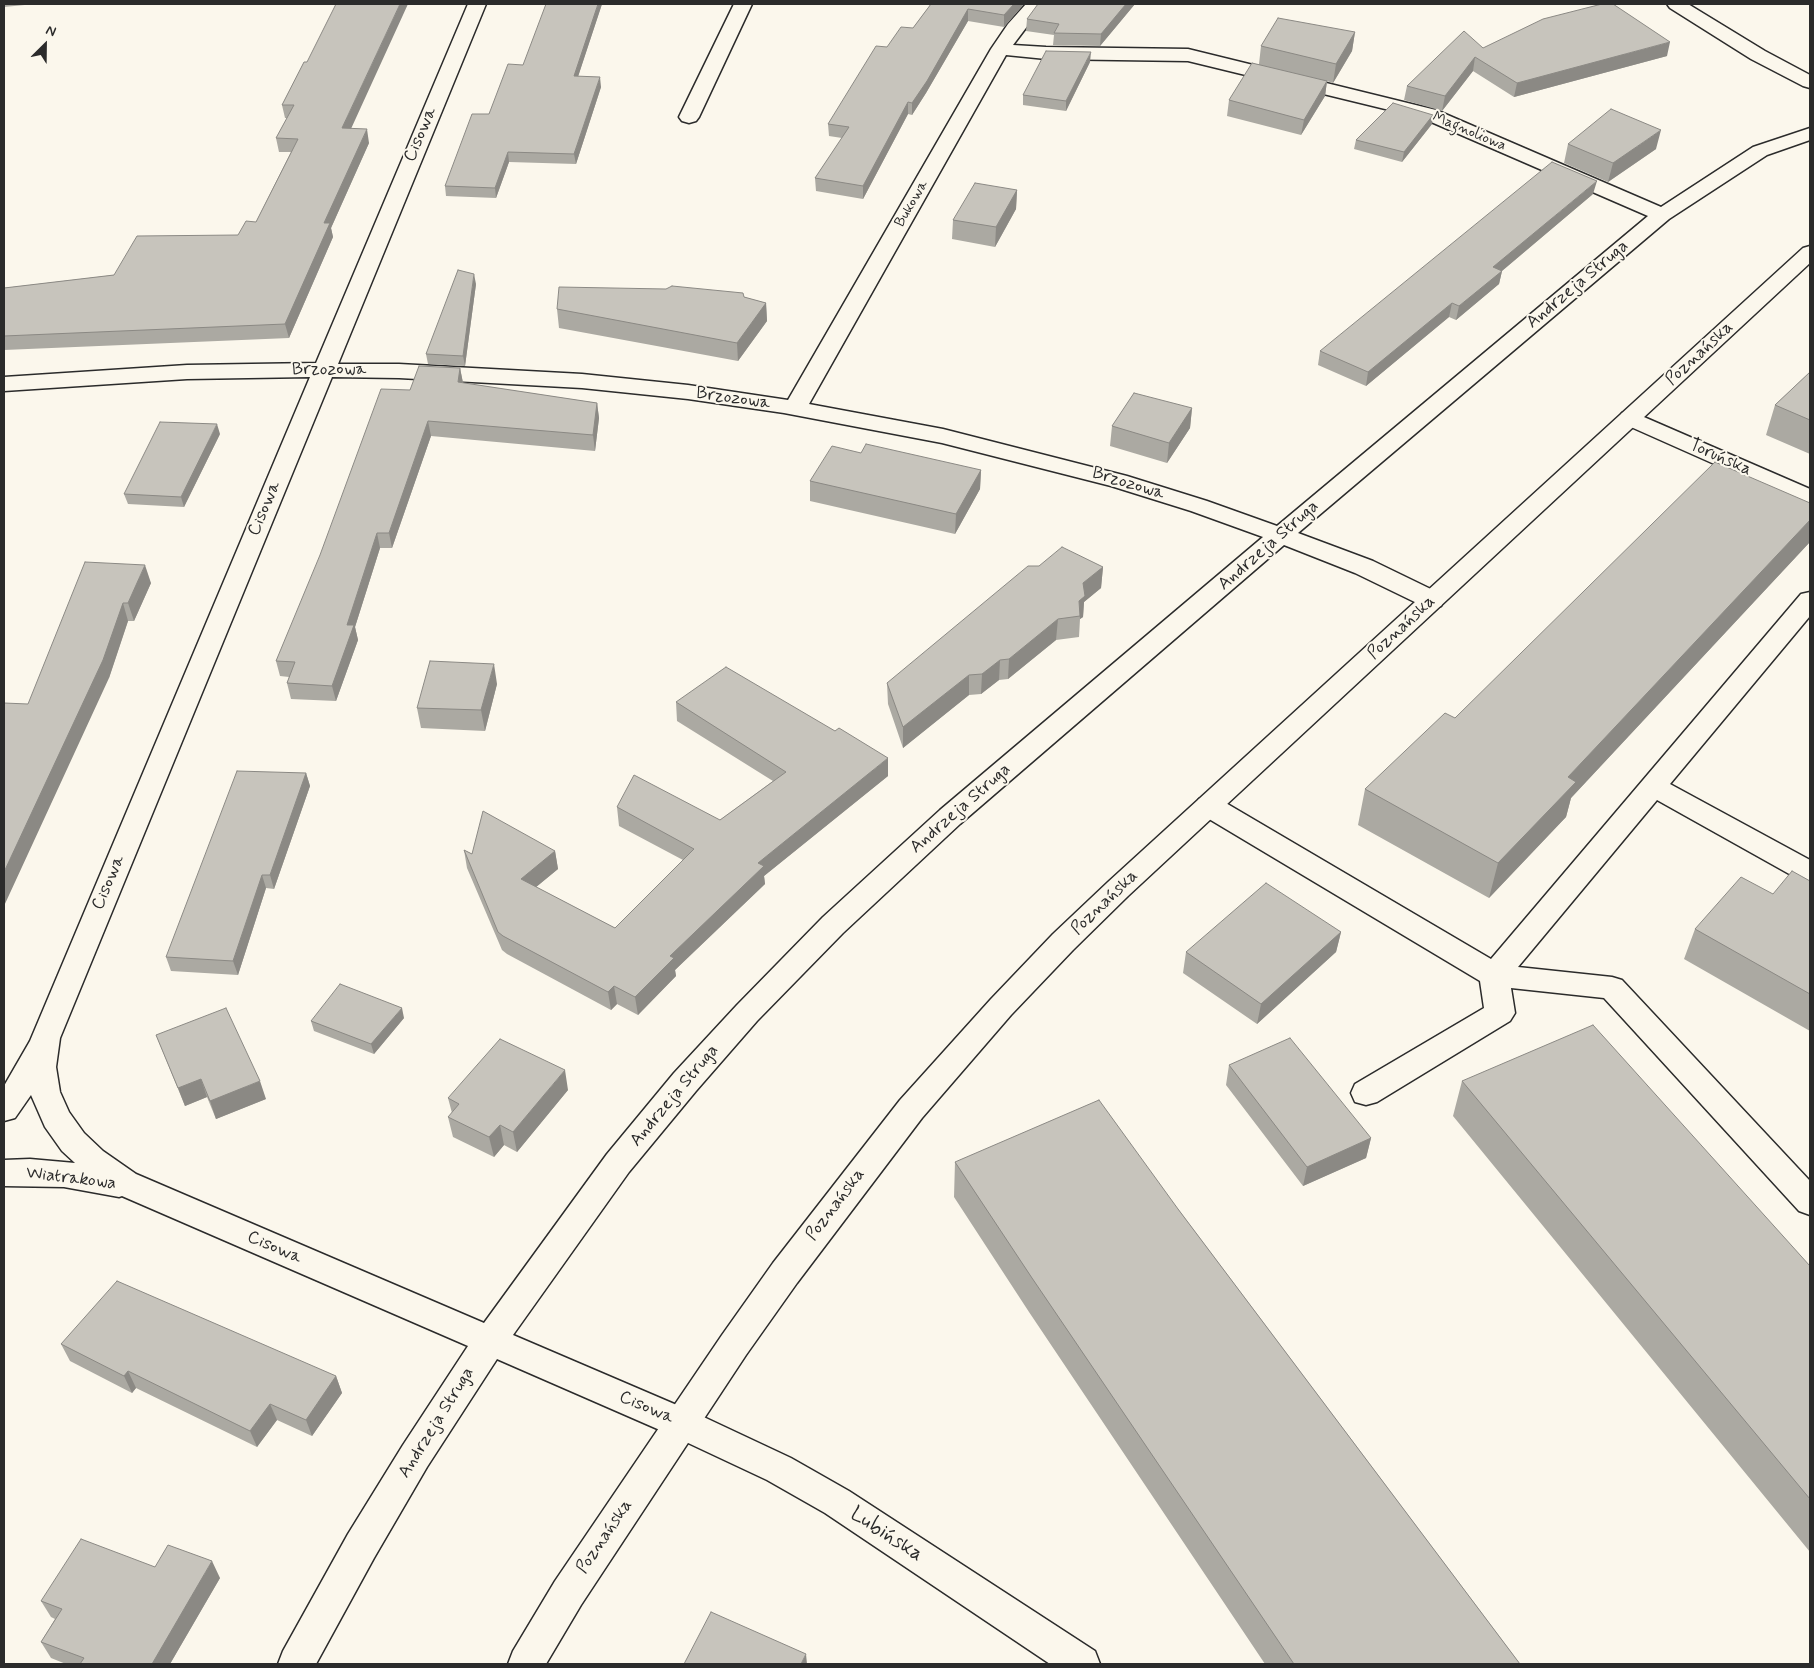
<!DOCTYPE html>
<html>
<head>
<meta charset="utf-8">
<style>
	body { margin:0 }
	#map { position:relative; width:1814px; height:1668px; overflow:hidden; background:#fbf7ec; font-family:Mynerve,sans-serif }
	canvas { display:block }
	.frame { position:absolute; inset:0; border:5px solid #2b2b2b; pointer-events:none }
	.north { position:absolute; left:20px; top:20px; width:50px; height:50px; -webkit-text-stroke:4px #fbf7ec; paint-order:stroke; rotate:23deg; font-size:14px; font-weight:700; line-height:20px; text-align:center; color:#2b2b2b }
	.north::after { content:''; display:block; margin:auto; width:18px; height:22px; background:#2b2b2b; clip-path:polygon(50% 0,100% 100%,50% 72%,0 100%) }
</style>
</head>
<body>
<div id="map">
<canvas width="1814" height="1668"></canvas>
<div class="frame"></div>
<div class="north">N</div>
</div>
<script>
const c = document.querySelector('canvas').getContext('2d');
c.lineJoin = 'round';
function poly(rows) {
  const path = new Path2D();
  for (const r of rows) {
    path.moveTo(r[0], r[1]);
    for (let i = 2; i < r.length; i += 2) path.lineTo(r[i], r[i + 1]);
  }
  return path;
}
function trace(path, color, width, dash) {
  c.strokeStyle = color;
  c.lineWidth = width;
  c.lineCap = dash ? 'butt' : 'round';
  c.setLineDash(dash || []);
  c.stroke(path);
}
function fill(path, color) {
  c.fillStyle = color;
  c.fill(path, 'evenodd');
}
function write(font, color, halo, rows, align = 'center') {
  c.font = font + ' Mynerve,sans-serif';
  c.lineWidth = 4;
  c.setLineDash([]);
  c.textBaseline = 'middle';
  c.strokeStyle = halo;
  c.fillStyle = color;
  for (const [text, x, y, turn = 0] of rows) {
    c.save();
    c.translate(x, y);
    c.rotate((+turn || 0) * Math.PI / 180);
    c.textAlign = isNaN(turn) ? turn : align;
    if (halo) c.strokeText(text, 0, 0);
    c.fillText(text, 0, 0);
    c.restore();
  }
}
const minor = poly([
	[468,4,486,4,338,364,399,364,582,374,688,385,788,400,991,49,1008,24,1026,4,1044,4,1013,45,1046,47,1188,49,1436,110,1661,207,1753,147,1810,128,1810,140,1767,155,1669,219,1298,533,1373,561,1441,594,1444,600,1441,606,1432,608,1423,606,1355,573,1284,545,960,824,843,933,757,1021,696,1091,629,1172,513,1335,693,1412,791,1458,849,1491,1095,1651,1100,1664,1050,1664,825,1513,767,1480,669,1434,497,1359,427,1467,374,1558,316,1664,278,1664,283,1651,348,1534,403,1445,468,1346,122,1196,119,1197,64,1187,4,1186,4,1160,30,1159,75,1163,62,1151,45,1127,31,1095,15,1118,4,1121,4,1086,30,1041,310,377,187,379,4,391,4,377,187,365,316,363,468,4],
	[1006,55,1046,59,1188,61,1422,118,1648,216,1277,526,1207,501,1127,476,943,429,809,404,1006,55],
	[332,377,399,378,582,388,688,399,784,413,942,443,1111,486,1191,511,1263,537,940,810,823,917,737,1005,674,1073,607,1154,484,1323,136,1174,103,1151,84,1133,69,1112,60,1092,56,1067,60,1038,332,377],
	[734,4,752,4,699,117,696,121,689,123,682,121,679,117,734,4],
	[1667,4,1688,4,1765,51,1810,75,1810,88,1803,86,1751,59,1670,8,1667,4],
	[1630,411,1810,489,1810,505,1802,503,1622,423,1619,418,1622,413,1630,411],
	[1810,592,1810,616,1670,784,1810,860,1810,883,1800,880,1657,800,1518,967,1612,977,1622,980,1810,1181,1810,1215,1799,1211,1604,998,1511,988,1515,1013,1510,1021,1377,1102,1366,1105,1355,1102,1351,1093,1355,1084,1484,1008,1480,981,1199,813,1195,806,1199,799,1209,796,1219,799,1491,959,1801,594,1810,592]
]);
const major = poly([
	[1810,246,1810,263,1128,896,1073,950,1011,1015,922,1118,797,1283,746,1355,581,1605,546,1664,508,1664,513,1651,555,1581,722,1335,773,1263,900,1100,991,999,1053,934,1108,882,1803,248,1810,246]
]);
const wall = poly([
	[4,4,35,4,4,7],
	[602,4,578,76,601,87,576,164,509,162,496,198,446,196,445,186,489,114,523,65],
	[931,4,1024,4,1004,27,968,21,926,93,912,115,908,114,863,199,816,191,815,178,842,138,829,136,828,124,887,47,913,28],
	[1135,4,1100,46,1053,45,1054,35,1026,31,1027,19],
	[1355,32,1352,51,1333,83,1327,81,1325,96,1301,135,1227,116,1229,100,1259,64,1261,46],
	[1483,48,1667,56,1514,97,1473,71,1442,111,1404,100,1407,86],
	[304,62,351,129,369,143,331,228,333,237,289,338,4,350,4,288,114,275,238,235,256,222,291,152,279,152,276,138,287,118,285,118,282,105],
	[1090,62,1066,111,1023,105,1023,95],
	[1433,115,1432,124,1402,162,1354,149,1356,140],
	[1568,144,1656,149,1608,182,1564,163],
	[1017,190,1016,209,995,247,952,239,953,220],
	[1593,194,1502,271,1499,284,1456,320,1449,317,1366,386,1318,365,1320,351],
	[476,284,465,366,428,364,426,354],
	[744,297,766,303,767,321,738,361,559,328,557,309],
	[460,368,463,383,597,403,599,418,595,451,431,436,392,548,380,548,355,627,358,640,336,701,291,699,287,683,289,677,280,676,276,661,410,390],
	[1810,372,1810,454,1766,435,1775,405],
	[1192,408,1190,428,1167,463,1110,446,1112,426],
	[220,434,184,507,128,504,124,494],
	[861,453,981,470,980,489,955,534,810,501,810,481],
	[1810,503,1810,540,1809,543,1571,798,1566,817,1489,898,1358,825,1365,789,1455,718],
	[85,562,151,583,134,621,128,621,109,678],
	[1103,567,1101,588,1084,602,1083,617,1080,619,1079,637,1056,640,1008,679,999,680,981,694,969,695,903,748,888,704,887,683],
	[497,684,485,731,421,728,417,708],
	[676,702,888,776,764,876,765,884,675,970,676,976,638,1015,617,1004,611,1010,507,954,502,950,467,868,464,850,472,854,555,851,558,869,536,887,615,928,683,860,619,826,617,807,720,820,773,781,677,721],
	[306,773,310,786,274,889,266,888,238,975,171,971,166,957],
	[1810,881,1810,1031,1684,959,1695,929,1773,894],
	[1341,932,1336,952,1257,1024,1183,973,1186,952],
	[404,1018,374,1054,314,1031,311,1021],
	[156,1035,266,1099,216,1119,207,1097,185,1106],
	[1229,1065,1371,1138,1366,1158,1303,1186,1226,1085],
	[1462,1081,1810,1266,1810,1552,1453,1116],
	[568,1090,517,1152,504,1145,494,1157,453,1137,448,1117,452,1113,448,1098],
	[955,1162,1178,1209,1520,1664,1265,1664,1029,1312,954,1197],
	[61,1344,336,1376,342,1393,312,1436,277,1420,257,1447,136,1388,132,1393,70,1361],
	[155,1567,220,1578,170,1664,66,1664,51,1658,41,1642,55,1619,51,1617,41,1601]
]);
const shadedWall = poly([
	[400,4,408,4,345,142,342,128],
	[598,4,602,4,575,86,574,76],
	[1014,4,1024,4,1004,27,1004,15],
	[1126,4,1135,4,1100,46,1101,34],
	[968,9,968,21,926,93,912,115,912,103],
	[1355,32,1352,51,1333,83,1336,64],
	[1670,42,1667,56,1514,97,1517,83],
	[1091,52,1090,62,1066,111,1066,101],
	[1475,57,1473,71,1442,111,1445,96],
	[600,77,601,87,576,164,574,154],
	[1327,81,1325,96,1301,135,1304,120],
	[908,102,908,114,863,199,863,186],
	[1433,115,1432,124,1402,162,1404,152],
	[367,129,369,143,331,228,333,237,289,338,285,324,324,223],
	[1661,130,1656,149,1608,182,1613,163],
	[508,152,509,162,496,198,495,188],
	[1597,181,1593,194,1490,281,1493,267],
	[1017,190,1016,209,995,247,996,227],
	[1502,271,1499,284,1456,320,1459,306],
	[474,274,476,284,465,366,463,356],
	[766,303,767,321,738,361,737,343],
	[1452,303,1449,317,1366,386,1368,372],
	[460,368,463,383,458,382],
	[597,403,599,418,595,451,593,435],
	[1192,408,1190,428,1167,463,1169,443],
	[428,421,431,436,392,548,389,533],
	[217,424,220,434,184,507,181,497],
	[981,470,980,489,955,534,956,514],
	[1810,520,1810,540,1809,543,1571,798,1566,817,1489,898,1498,863,1568,777],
	[377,533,380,548,355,627,358,640,336,701,332,686,347,625],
	[145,565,151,583,134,621,128,603],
	[1103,567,1101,588,1084,602,1083,617,1080,619,1079,601,1083,583],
	[123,603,128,621,109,678,4,906,4,872],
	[1058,619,1056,640,1008,679,1009,659],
	[1000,660,999,680,981,694,982,674],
	[494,664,497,684,485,731,481,710],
	[969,675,969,695,903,748,903,727],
	[888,758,888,776,764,876,765,884,675,970,676,976,638,1015,635,997,670,956,758,863],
	[306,773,310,786,274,889,270,875],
	[555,851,558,869,524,897,521,879],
	[262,875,266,888,238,975,233,961],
	[1341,932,1336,952,1257,1024,1261,1004],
	[614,986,617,1004,611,1010,608,992],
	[402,1008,404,1018,374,1054,371,1044],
	[565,1070,568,1090,517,1152,513,1132],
	[201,1079,207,1097,185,1106,178,1088],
	[260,1081,266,1099,216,1119,210,1101],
	[500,1125,504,1145,494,1157,489,1137],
	[1371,1138,1366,1158,1303,1186,1307,1167],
	[128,1371,136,1388,132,1393,124,1376],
	[336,1376,342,1393,312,1436,306,1420],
	[270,1404,277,1420,257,1447,250,1431],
	[212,1561,220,1578,170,1664,152,1664],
	[806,1654,807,1664,801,1664]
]);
const building = poly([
	[336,4,400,4,342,128,367,129,324,223,330,223,285,324,4,336,4,288,114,275,137,236,238,235,246,221,256,222,298,139,276,138,294,105,282,105,304,62,307,62,336,4],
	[546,4,598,4,574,76,600,77,574,154,508,152,495,188,445,186,472,114,489,114,508,64,523,65,546,4],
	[931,4,1014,4,1004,15,968,9,927,81,912,103,908,102,863,186,815,178,849,127,828,124,876,46,887,47,901,27,913,28,931,4],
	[1038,4,1126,4,1101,34,1054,33,1059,24,1027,19,1038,4],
	[1602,4,1613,4,1670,42,1517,83,1475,57,1445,96,1407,86,1464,31,1483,48,1543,19,1602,4],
	[1278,18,1355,32,1336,64,1261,46,1278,18],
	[1046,51,1091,52,1066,101,1023,95,1046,51],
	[1252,63,1327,81,1304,120,1229,100,1252,63],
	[1393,103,1433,115,1404,152,1356,140,1393,103],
	[1611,109,1661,130,1613,163,1568,144,1611,109],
	[1552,162,1597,181,1493,267,1502,271,1459,306,1452,303,1368,372,1320,351,1552,162],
	[975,183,1017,190,996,227,953,220,975,183],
	[458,270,474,274,463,356,426,354,458,270],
	[672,286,743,293,744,297,766,303,737,343,557,309,559,287,666,289,672,286],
	[419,366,460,368,458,382,597,403,593,435,428,421,389,533,377,533,347,625,354,625,332,686,287,683,295,662,276,661,320,555,381,389,410,390,419,366],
	[1810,372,1810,420,1775,405,1810,372],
	[1134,393,1192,408,1169,443,1112,426,1134,393],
	[160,422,217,424,181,497,124,494,160,422],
	[866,444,981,470,956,514,810,481,832,446,861,453,866,444],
	[1715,462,1810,503,1810,520,1568,777,1576,782,1498,863,1365,789,1445,713,1455,718,1715,462],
	[1062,547,1103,567,1083,583,1085,596,1079,601,1080,616,1058,619,1009,659,1000,660,982,674,969,675,903,727,887,683,1028,566,1039,566,1062,547],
	[85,562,145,565,128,603,123,603,103,660,4,872,4,703,28,704,85,562],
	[430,661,494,664,481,710,417,708,430,661],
	[726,667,835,731,839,728,888,758,758,863,764,866,670,956,674,958,635,997,614,986,608,992,503,936,498,932,464,850,472,854,483,811,555,851,521,879,615,928,694,849,617,807,634,775,720,820,786,772,676,702,726,667],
	[237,771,306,773,270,875,262,875,233,961,166,957,237,771],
	[1792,871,1810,881,1810,994,1695,929,1741,877,1773,894,1792,871],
	[1266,883,1341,932,1261,1004,1186,952,1266,883],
	[340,984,402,1008,371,1044,311,1021,340,984],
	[226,1008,260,1081,210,1101,201,1079,178,1088,156,1035,226,1008],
	[1593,1025,1810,1266,1810,1499,1462,1081,1593,1025],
	[1290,1038,1371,1138,1307,1167,1229,1065,1290,1038],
	[500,1039,565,1070,513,1132,500,1125,489,1137,448,1117,459,1104,448,1098,500,1039],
	[1099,1100,1178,1209,1520,1664,1294,1664,1032,1278,955,1162,1099,1100],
	[117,1281,336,1376,306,1420,270,1404,250,1431,128,1371,124,1376,61,1344,117,1281],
	[81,1539,155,1567,168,1545,212,1561,152,1664,80,1664,84,1658,41,1642,62,1609,41,1601,81,1539],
	[711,1612,806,1654,801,1664,684,1664,711,1612]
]);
const farStreetnames = [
	["Magnoliowa",1469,132,23],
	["Bukowa",912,204,-60]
];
const streetNames = [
	["Cisowa",421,135,-67],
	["Andrzeja Struga",1578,285,-40],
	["Poznańska",1700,354,-43],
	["Brzozowa",329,370],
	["Brzozowa",733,399,8],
	["Toruńska",1720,458,24],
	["Brzozowa",1128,484,17],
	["Cisowa",265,509,-67],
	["Andrzeja Struga",1269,546,-41],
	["Poznańska",1402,628,-43],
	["Andrzeja Struga",961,809,-41],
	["Cisowa",109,883,-67],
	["Poznańska",1105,903,-44],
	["Andrzeja Struga",675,1096,-50],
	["Wiatrakowa",71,1179,7],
	["Poznańska",836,1205,-53],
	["Cisowa",274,1248,23],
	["Cisowa",646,1408,23],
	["Andrzeja Struga",437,1423,-58],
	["Poznańska",605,1537,-56]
];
const nearStreetnames = [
	["Lubińska",886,1535,33]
];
trace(minor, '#2b2b2b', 3);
trace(major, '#2b2b2b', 3);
fill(minor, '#fbf7ec');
fill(major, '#fbf7ec');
fill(wall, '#aba9a2');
fill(shadedWall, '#8b8984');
fill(building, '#c7c4bc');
trace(building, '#8b8984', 1);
write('15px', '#2b2b2b', '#fbf7ec', farStreetnames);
write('18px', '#2b2b2b', '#fbf7ec', streetNames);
write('21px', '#2b2b2b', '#fbf7ec', nearStreetnames);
</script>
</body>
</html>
